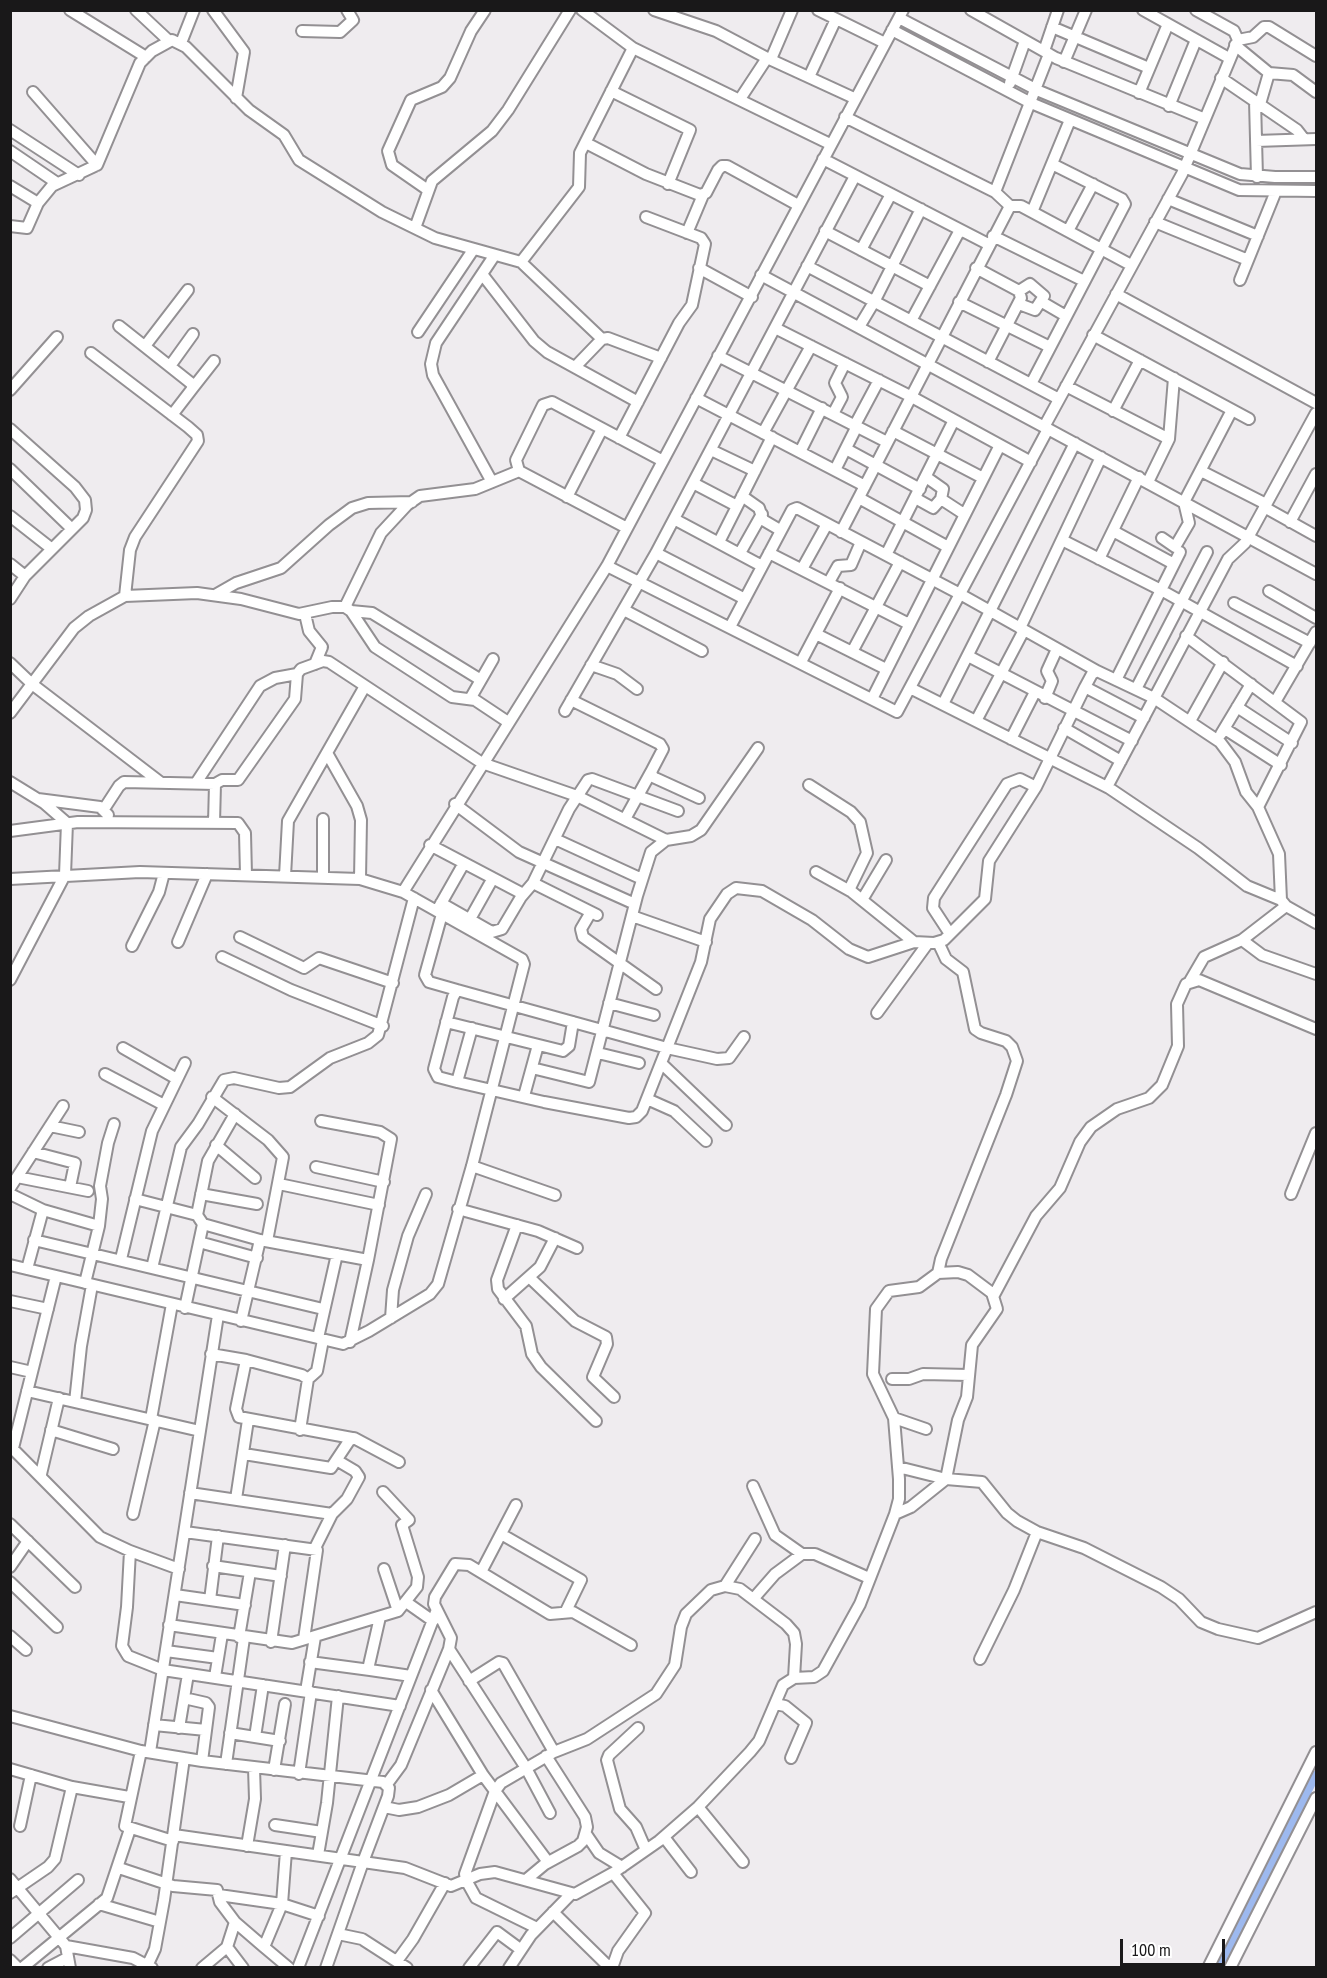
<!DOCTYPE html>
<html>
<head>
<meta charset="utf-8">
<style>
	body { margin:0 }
	#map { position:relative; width:1327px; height:1978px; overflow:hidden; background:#efecef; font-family:"PT Sans Narrow",sans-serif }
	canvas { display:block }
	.frame { position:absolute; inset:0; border:12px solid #191819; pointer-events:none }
	.scale { position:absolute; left:1120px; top:1939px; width:105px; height:27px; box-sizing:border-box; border:3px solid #191819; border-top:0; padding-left:8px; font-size:18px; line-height:21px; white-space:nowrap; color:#191819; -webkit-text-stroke:4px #fff; paint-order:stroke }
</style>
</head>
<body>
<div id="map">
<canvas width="1327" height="1978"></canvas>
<div class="frame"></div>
<div class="scale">100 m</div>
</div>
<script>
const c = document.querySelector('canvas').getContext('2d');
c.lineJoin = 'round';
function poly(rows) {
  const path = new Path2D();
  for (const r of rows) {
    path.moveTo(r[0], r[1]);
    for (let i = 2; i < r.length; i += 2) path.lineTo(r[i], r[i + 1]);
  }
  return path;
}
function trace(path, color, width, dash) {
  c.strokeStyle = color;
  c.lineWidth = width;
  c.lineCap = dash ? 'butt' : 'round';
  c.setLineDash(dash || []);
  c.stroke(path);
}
const canal = poly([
	[1219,1968,1316,1775]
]);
const minor = poly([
	[70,10,146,57],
	[136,10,168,40],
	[213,10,244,52,236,98],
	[582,10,633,48,830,144],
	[654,10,716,31,767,58],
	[818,10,885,43],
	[971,10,1056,58,1205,119],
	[1143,10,1229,58],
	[899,18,1039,91,1240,174,1275,177,1316,177],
	[1052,27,1149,68],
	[892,30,1031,103,1239,190,1316,191],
	[302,31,340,32,353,20,347,10],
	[1238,40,1253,37,1264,27,1269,27,1316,56],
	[181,43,194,10],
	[1235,45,1269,73,1260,104],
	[1044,51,1058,10],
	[771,59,792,10],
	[1064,62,1086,10],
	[1269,73,1293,75,1316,92],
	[809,77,836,19],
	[1221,78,1297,130,1304,139],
	[1010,83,1025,41],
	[611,91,690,130,668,184],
	[33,92,97,165],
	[1139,93,1168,24],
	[740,99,767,58,854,98],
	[1255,101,1257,177],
	[1169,106,1196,40],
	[845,117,995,192,1010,206],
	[10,130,79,175],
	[1256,141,1316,139],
	[586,143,646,174,700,195,706,193,718,170,722,166,727,166,798,205],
	[10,151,57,183],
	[823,159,988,244],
	[10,186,38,203],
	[428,190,392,165,388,151,411,100,442,87,450,78,471,31,485,10],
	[995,192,1049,54],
	[1168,199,1258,236],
	[1032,212,1070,120],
	[1155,222,1248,260],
	[10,226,27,228,38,203,52,186,97,165,140,63,152,51,172,40,186,47,249,110,284,135,299,160,382,212,435,238,521,262,602,339],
	[415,228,432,181,492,131,508,110,570,10],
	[825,231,930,286],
	[1068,231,1093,184],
	[687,233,703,195],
	[993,236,1084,281],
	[861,250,891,194],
	[521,262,579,187,580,153,633,48],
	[807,266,1059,399],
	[699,268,752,297],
	[976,268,1019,291,1021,298,988,362],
	[482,274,534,341,547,352,638,402],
	[1240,280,1276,191],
	[1019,291,1030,284,1044,296,1035,310,1019,304],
	[1116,294,1316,403],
	[959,302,1050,347],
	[1042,302,1066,316],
	[911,321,960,230],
	[119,326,192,384,192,389,172,415],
	[859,327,874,302,921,209],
	[775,328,910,396,1031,462],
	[418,332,473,250],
	[1093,335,1249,419],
	[145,346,188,290],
	[91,353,188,427,197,435,198,441,135,537,130,550,125,596],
	[718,356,887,442],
	[170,366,193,334],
	[575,367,602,339,608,338,661,358],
	[1031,384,1125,204,1122,199,1052,164],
	[1066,386,1169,439],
	[192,389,214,361],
	[10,390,57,337],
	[696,398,865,486],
	[1113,411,1140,360],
	[833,414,842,397,835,383,845,363],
	[855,425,879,380],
	[1044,427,1182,174,1238,40,1234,31,1196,10],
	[10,429,75,487,85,500,86,510,83,518,25,576,10,599],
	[1048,429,1316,574],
	[893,431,983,478],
	[763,433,811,346],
	[619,438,679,323,692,305,705,244,701,238,646,217],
	[846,449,920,489],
	[711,450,755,471],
	[800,452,822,408],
	[10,469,72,529],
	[835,470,857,426],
	[1201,471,1266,504],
	[926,477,943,489,941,499],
	[492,482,433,375,431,364,436,343,494,256],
	[1148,482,1169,439,1174,378],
	[693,483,737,506],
	[742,496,759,508,763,520,780,530],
	[567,497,602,429],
	[859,498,948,547],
	[915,498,933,508,941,499,964,514],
	[1264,507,1316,536],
	[10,516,52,549],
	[674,519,762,566],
	[1290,522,1316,474],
	[627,528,519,471,516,460,543,405,552,402,663,461],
	[1113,531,1174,564],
	[841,532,1010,206,1021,206,1131,265],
	[1162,538,1175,547,1189,523,1184,502,1232,410],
	[1062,540,1161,590,1297,666],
	[719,542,772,437],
	[656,553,745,599],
	[740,553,762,514],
	[769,553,909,624],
	[886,555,954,420],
	[1099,559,1139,477],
	[10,564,25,576],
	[607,566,897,712,1048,429,761,275],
	[802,569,827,524],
	[829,582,838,566,851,565,861,542],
	[1269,591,1316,618],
	[215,595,236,583,281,568,329,525,352,508,368,503,412,502],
	[1234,603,1310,643],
	[345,607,381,533,407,505,420,496,475,489,519,471],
	[624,610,702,651],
	[351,611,372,613,481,680],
	[305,614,309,631,322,647,315,664],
	[730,627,792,510,797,508,960,594,1097,671],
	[1020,628,1101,457],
	[816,634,886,669],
	[1186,636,1301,722,1258,807],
	[852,652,900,562],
	[968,656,1132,741],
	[801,662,840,588],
	[10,663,32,684,160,782],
	[591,665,617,674,637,689],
	[1116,680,1180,552],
	[1085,687,1144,718],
	[910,688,1109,788,1198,848,1247,886,1281,900],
	[1136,689,1207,552],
	[1045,698,1052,681,1047,671,1057,649],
	[470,699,493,659],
	[872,699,1000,445],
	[571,700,660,744,663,749,651,772,653,777,699,798],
	[1275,702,1316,632],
	[943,704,1075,443],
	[1237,707,1292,743],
	[565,711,656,553,855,176],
	[10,713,74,628,89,616,125,596,197,593,241,599,299,614,332,607,345,607,351,611,375,647,452,697,475,700,508,722],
	[976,721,1024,630],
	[1190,721,1223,662],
	[1064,728,1121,761],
	[1225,729,1281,765],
	[1221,734,1251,684],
	[1011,739,1035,692],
	[327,753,357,806,361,820,360,879],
	[10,782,44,803,67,823,65,875,10,980],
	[196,783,260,686,275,678,297,674],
	[809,785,851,812,860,822,867,853,849,890],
	[1107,787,1228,559,1245,543,1316,413],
	[38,799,100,807,108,815],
	[455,804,519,852,635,904],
	[104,809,119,786,124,782,215,784],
	[323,819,323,877],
	[625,819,651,772],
	[214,823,215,784,222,780,238,780,295,699,297,674,301,669,323,661,329,662,482,763,577,796,666,840],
	[10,831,78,822,238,823,245,833,246,875],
	[555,839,642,879],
	[430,845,523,894],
	[816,872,852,892,914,942],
	[285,876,288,821,365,686],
	[10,879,140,872,360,879,403,892,522,959,524,964,472,1166,438,1284,430,1294,369,1331,343,1344,10,1265],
	[533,883,597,915],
	[403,892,607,566,903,10],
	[862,900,886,860],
	[441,903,492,932,502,929,521,897,533,883,569,809,588,780,592,779,678,811],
	[439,907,464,863],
	[591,912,581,929,583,937,656,989],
	[442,914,425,975,429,982,457,990],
	[632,916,706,942],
	[470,919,493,878],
	[950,934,933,908,934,898,1007,784,1020,779,1036,787],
	[240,937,304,968,319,958,393,983],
	[1242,940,1262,955,1316,974],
	[178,942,207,874],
	[132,946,159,892,164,873],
	[222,957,291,990,383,1026],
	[1190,981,1204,957,1242,940,1286,906],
	[609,1003,654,1015],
	[877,1013,928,943],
	[446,1022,563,1051,569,1046,573,1022],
	[744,1037,729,1058,717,1059,667,1048,457,990,453,997,434,1069,438,1077,457,1082,544,1102,629,1118,636,1117,642,1111,661,1063,667,1048,701,962,710,919,727,894,736,888,762,891,812,920,849,949,868,957,914,942,934,943,944,940,985,899,989,861,1036,787,1085,687,1092,674,1097,671,1154,698,1220,742,1235,762,1246,792,1258,807,1279,854,1281,900,1286,906,1316,923],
	[123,1048,177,1079],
	[598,1053,639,1063],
	[661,1063,726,1125],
	[532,1068,589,1082,637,896,651,852,666,840,691,836,701,830,758,748],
	[105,1074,164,1105],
	[457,1082,472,1028],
	[524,1096,538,1045],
	[212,1097,268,1140,283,1157,267,1241],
	[647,1099,674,1111,706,1141],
	[321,1121,380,1132,391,1139,368,1260],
	[50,1126,79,1132],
	[216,1145,255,1178],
	[33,1152,75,1163,70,1187],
	[472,1166,555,1195],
	[316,1167,384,1182],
	[17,1177,88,1191],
	[279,1184,379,1205],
	[10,1188,63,1106],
	[10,1194,43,1210,99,1226],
	[201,1194,257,1204],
	[1291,1194,1316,1133],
	[135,1199,197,1215],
	[458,1209,538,1231,577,1248],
	[203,1224,260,1240,368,1260,350,1342],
	[517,1225,497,1280,498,1289,526,1326,532,1354,541,1367,596,1421],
	[34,1240,323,1309],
	[199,1242,257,1258],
	[121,1259,152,1131,185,1063],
	[152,1268,181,1147,198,1124,224,1080,234,1078,279,1088,290,1087,330,1058,368,1043,378,1035,414,898],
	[27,1269,43,1210],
	[938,1273,941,1259,1006,1095,1017,1061,1012,1047,1006,1041,981,1033,975,1029,963,972,946,959,938,942],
	[530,1278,575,1321,606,1337,607,1344,593,1377,614,1397],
	[85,1283,99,1226,102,1199,100,1186,108,1143,114,1124],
	[994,1295,1036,1216,1060,1188,1080,1142,1091,1127,1117,1109,1149,1098,1162,1085,1178,1046,1177,1004,1186,984,1199,980,1316,1029],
	[504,1299,540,1267,555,1238],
	[10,1301,48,1309],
	[185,1308,203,1224,197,1215,208,1161,235,1114],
	[391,1318,393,1290,408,1236,426,1194],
	[241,1321,260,1240],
	[318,1338,337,1254],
	[211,1354,246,1360,302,1375,308,1379,300,1430],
	[246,1360,236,1409,239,1417,352,1438],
	[10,1367,32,1372],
	[308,1379,317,1371,323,1340],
	[892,1379,909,1379,923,1374,969,1375],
	[27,1391,200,1431],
	[75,1402,81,1346,92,1285],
	[894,1418,926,1429],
	[151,1419,172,1304],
	[51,1430,113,1449],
	[10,1446,100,1537,130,1551,179,1569],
	[13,1448,56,1276],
	[244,1454,331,1468,349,1441,354,1438,399,1462],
	[41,1474,59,1398],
	[753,1486,775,1535,802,1554],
	[190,1493,332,1514],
	[236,1499,248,1420],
	[133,1514,155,1420],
	[895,1514,899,1499,899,1479,894,1418,873,1374,876,1309,889,1291,919,1287,938,1273,958,1272,968,1275,992,1293,997,1309,972,1345,967,1397,958,1420,946,1479,898,1467],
	[10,1524,75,1587],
	[185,1532,317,1550,304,1639],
	[501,1534,581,1580,566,1611],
	[218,1536,210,1600,245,1605],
	[315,1548,332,1514,347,1499,359,1477,355,1471,338,1461],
	[130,1551,127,1607,122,1646,128,1656,163,1670,400,1706],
	[213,1566,281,1576],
	[10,1567,28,1541],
	[384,1569,398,1611],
	[481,1572,516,1505],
	[10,1582,57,1627],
	[725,1586,755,1539],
	[175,1595,210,1600],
	[754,1598,775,1574,802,1554,815,1554,869,1578],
	[406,1602,433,1621],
	[380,1617,369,1665,370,1670,411,1676],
	[169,1625,292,1643,398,1611,417,1587,418,1577,402,1525,409,1520,383,1492],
	[10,1636,26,1650],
	[239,1637,250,1572],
	[271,1642,285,1545],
	[449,1649,526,1768,550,1813],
	[166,1651,218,1658],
	[980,1659,1014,1590,1037,1532],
	[310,1662,370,1670],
	[215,1677,222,1634],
	[469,1681,499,1662,503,1663,554,1752],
	[263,1685,255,1737,280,1741],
	[431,1690,483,1775,548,1862],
	[306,1691,315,1637],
	[184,1698,206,1703,209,1707,202,1761],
	[775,1704,785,1706,806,1723,791,1758],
	[10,1716,141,1751,202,1761,383,1782,389,1788,388,1796,363,1862,405,1868,451,1886,480,1874,495,1872,575,1894,613,1873,659,1841,698,1807,750,1752,759,1741,783,1685,794,1678,814,1677,823,1671,860,1604,895,1514,911,1507,946,1479,982,1482,1007,1513,1017,1521,1037,1532,1084,1548,1161,1587,1179,1599,1201,1622,1218,1629,1258,1638,1316,1612],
	[154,1725,206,1730],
	[179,1728,188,1674],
	[638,1728,609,1755,607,1760,620,1809,636,1827,646,1850],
	[230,1733,255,1737],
	[141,1751,125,1826,173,1841],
	[150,1752,218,1315],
	[226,1764,244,1638],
	[10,1769,72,1787,129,1797],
	[274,1770,285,1704],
	[299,1774,311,1692],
	[387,1784,401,1765,449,1649,451,1638,434,1604,435,1597,455,1564,469,1565,550,1614,573,1612,631,1645],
	[384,1807,399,1810,418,1807,449,1795,483,1775],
	[698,1807,743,1862],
	[275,1825,322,1832],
	[20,1826,31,1775],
	[586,1834,599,1853,622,1867],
	[174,1835,363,1862,326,1968],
	[664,1837,691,1872],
	[247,1846,255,1799,254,1768],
	[318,1855,327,1803,338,1696],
	[119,1868,173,1886,217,1890,220,1902,235,1922,227,1947,243,1968],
	[10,1879,66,1946,133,1958,152,1968],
	[527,1879,545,1864,578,1846,583,1841,587,1827,585,1817,546,1756],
	[10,1893,48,1867,55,1859,72,1787],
	[219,1895,282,1904,319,1916],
	[99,1904,160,1922],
	[553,1912,610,1968],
	[235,1922,264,1947,282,1904,286,1851],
	[537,1928,476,1898,466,1880,465,1874,495,1791,501,1783,554,1752,587,1739,656,1694,675,1665,681,1627,686,1614,711,1590,725,1586,740,1589,786,1624,794,1633,796,1644,794,1678],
	[338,1934,362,1939,407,1968],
	[10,1938,78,1880],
	[66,1946,70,1968],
	[264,1947,289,1968],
	[10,1960,18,1968],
	[397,1961,413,1939,445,1883],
	[148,1964,155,1949,164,1900,184,1758],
	[22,1968,107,1898,130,1829],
	[48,1968,67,1958],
	[202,1968,227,1947],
	[298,1968,436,1612],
	[469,1968,497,1932,520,1949],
	[509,1968,531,1935,571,1894],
	[612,1968,618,1951,645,1913,613,1873],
	[1208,1968,1316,1752],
	[1230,1968,1316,1798]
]);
trace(canal, '#9db9ef', 8);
trace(minor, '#939093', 14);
trace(minor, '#fff', 10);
</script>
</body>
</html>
